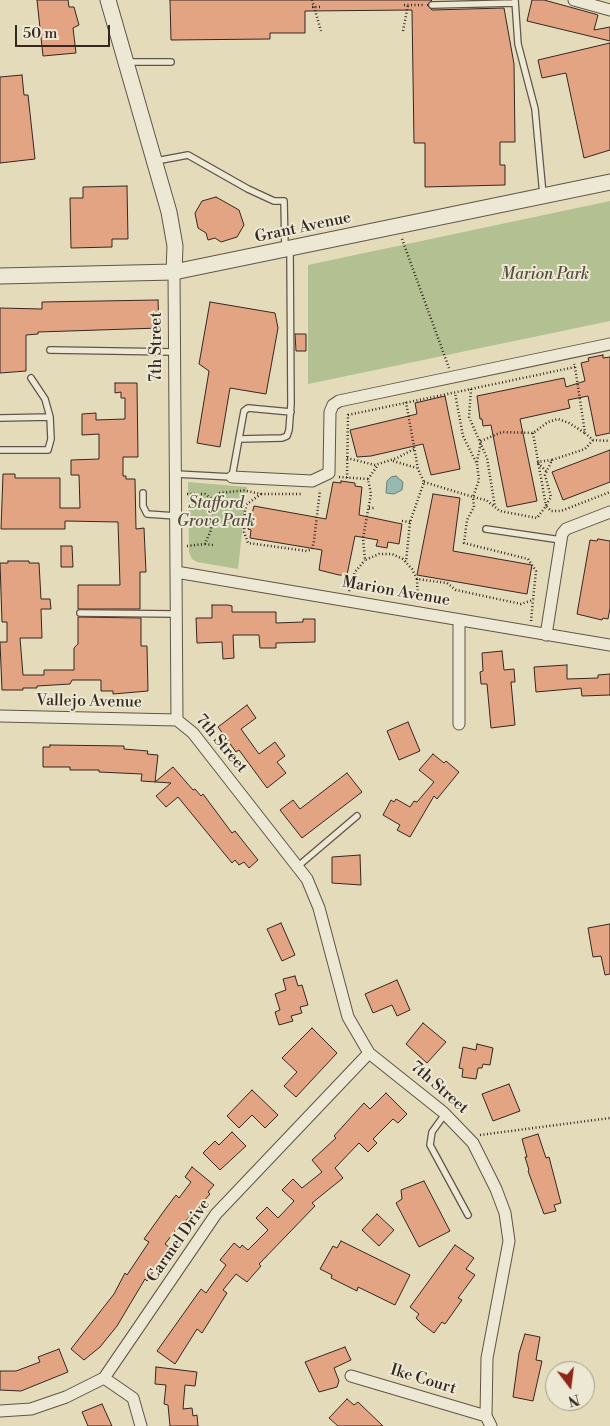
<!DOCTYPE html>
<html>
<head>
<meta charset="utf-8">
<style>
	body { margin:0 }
	#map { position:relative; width:610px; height:1426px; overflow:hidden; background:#e4dbbb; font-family:"Libre Bodoni",serif }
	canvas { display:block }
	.north { position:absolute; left:545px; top:1361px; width:50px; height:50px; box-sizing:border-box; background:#ede8d3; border:1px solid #a39b8c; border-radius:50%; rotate:165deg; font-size:14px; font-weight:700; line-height:20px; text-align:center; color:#352721 }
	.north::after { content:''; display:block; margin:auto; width:18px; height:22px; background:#8f2418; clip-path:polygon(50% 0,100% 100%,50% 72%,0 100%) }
	.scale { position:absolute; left:15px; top:25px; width:95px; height:22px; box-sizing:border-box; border:2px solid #352721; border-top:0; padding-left:6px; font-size:15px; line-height:18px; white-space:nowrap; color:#352721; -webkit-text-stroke:4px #ede8d3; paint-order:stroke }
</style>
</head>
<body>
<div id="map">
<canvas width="610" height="1426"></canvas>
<div class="north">N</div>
<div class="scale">50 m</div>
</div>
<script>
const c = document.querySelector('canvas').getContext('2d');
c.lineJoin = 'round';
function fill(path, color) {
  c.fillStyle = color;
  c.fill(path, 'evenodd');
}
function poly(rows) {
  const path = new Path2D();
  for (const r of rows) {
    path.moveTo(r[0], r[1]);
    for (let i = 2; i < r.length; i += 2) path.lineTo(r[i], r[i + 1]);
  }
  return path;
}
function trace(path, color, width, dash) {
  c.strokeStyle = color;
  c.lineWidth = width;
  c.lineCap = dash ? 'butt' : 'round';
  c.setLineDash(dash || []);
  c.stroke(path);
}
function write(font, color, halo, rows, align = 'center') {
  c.font = font + ' "Libre Bodoni",serif';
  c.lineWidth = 4;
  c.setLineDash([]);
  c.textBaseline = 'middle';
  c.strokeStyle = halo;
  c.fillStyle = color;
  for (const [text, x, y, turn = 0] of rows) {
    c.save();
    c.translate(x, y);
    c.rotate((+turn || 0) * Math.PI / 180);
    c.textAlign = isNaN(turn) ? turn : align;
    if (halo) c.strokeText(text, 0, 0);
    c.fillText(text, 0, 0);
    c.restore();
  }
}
const green = poly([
	[610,201,610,321,308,384,308,265],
	[188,482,247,487,238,569,197,562,192,559,189,552]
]);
const water = poly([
	[396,476,403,482,402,490,394,494,386,493,387,481,391,477,396,476]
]);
const building = poly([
	[37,0,68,0,69,7,74,7,79,25,73,28,76,53,43,56,37,0],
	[170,0,432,0,427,5,432,10,504,8,514,64,515,142,500,142,500,165,505,165,505,185,425,187,425,143,414,143,412,10,305,11,305,33,270,33,270,39,171,40,170,0],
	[532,0,544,0,595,14,598,15,594,30,610,27,610,41,527,21,532,0],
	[610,43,610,150,584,158,566,73,542,78,538,60,610,43],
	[22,75,24,95,28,95,35,159,0,163,0,77,22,75],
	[127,186,128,239,112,239,112,247,71,248,70,198,83,198,83,187,127,186],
	[216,197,239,210,244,225,237,237,221,242,215,238,208,240,206,233,198,228,195,213,202,201,216,197],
	[158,300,159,328,38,332,38,334,26,335,26,371,0,373,0,308,42,309,42,302,158,300],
	[210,302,275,313,278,328,266,394,230,388,220,447,197,443,209,371,199,364,210,302],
	[295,334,306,334,306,351,296,351,295,334],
	[603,355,603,358,610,357,610,433,596,436,588,396,568,400,570,408,520,419,537,501,507,507,491,425,483,426,482,419,480,419,477,396,564,378,566,387,585,381,581,363,589,361,588,358,603,355],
	[115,383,137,383,138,457,123,457,123,476,126,476,126,479,135,479,136,529,144,528,146,572,140,572,140,609,78,609,78,585,120,585,118,522,65,521,65,529,1,529,3,474,15,474,15,478,60,478,60,508,80,508,79,475,71,475,71,460,99,459,99,434,82,435,82,414,96,413,96,420,125,419,125,398,121,398,121,392,115,393,115,383],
	[445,396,460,469,431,475,423,444,371,456,357,457,350,430,417,414,415,403,445,396],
	[610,450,610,482,563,500,552,472,610,450],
	[341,481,355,483,355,486,362,487,359,515,402,524,399,544,388,542,387,548,376,546,378,540,355,536,347,575,339,575,319,570,322,550,250,538,251,530,248,529,254,506,326,519,333,482,341,483,341,481],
	[433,494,460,498,453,551,532,565,527,594,417,575,433,494],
	[598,539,610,541,610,608,608,619,603,618,602,620,577,614,590,540,597,541,598,539],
	[61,546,72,546,73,567,61,567,61,546],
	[8,561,29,561,29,563,39,563,41,599,50,599,51,609,41,609,42,638,20,638,23,675,44,675,44,670,74,670,74,648,78,644,78,617,141,618,141,646,147,646,148,691,113,694,113,691,101,691,101,680,72,680,70,684,37,686,37,688,23,688,23,690,2,690,0,642,7,642,7,622,2,622,0,563,8,563,8,561],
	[212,605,228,605,232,606,232,612,276,612,276,623,303,622,303,619,315,619,315,642,276,643,276,648,260,648,259,635,233,635,234,658,223,659,222,642,197,643,196,618,212,618,212,605],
	[502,651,504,670,514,669,515,682,511,682,515,725,491,728,487,684,481,684,480,672,483,671,482,653,502,651],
	[567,665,567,679,598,678,598,675,610,674,610,695,582,696,581,688,536,692,534,667,567,665],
	[247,705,256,718,241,729,259,754,275,742,285,756,277,762,286,773,267,788,239,750,236,752,218,727,247,705],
	[408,722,420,751,399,760,387,731,408,722],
	[50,745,124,746,124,749,148,751,147,754,158,755,155,782,173,767,193,790,195,789,201,796,203,794,232,833,235,831,258,860,249,868,244,862,239,865,235,860,232,863,178,797,166,807,156,796,171,783,141,781,142,774,99,772,99,770,70,770,70,767,43,767,43,747,50,747,50,745],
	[433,754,444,763,446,761,459,772,437,799,434,796,410,837,397,830,400,825,383,815,391,800,394,802,396,799,410,807,414,801,417,802,434,782,419,770,433,754],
	[347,773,362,792,302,838,280,810,293,800,300,809,347,773],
	[360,855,361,885,332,883,332,857,360,855],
	[281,923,295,955,282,961,267,929,281,923],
	[610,924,610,974,605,975,601,956,593,957,588,928,610,924],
	[295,976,298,986,302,985,308,1005,300,1007,302,1013,291,1016,293,1021,279,1025,275,1012,280,1010,275,994,286,990,283,979,295,976],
	[397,980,410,1010,397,1016,392,1005,373,1013,365,994,397,980],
	[423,1023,446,1042,427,1063,406,1044,423,1023],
	[312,1028,337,1053,296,1097,284,1086,297,1072,282,1058,312,1028],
	[477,1044,493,1048,490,1065,483,1064,482,1068,478,1068,476,1079,462,1077,463,1069,459,1068,463,1047,476,1050,477,1044],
	[509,1084,520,1111,493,1121,482,1094,509,1084],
	[252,1090,278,1115,265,1128,252,1115,239,1128,227,1116,252,1090],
	[386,1093,407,1114,398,1123,393,1119,373,1139,377,1143,368,1152,359,1143,335,1168,343,1178,312,1203,315,1206,259,1264,261,1266,247,1282,236,1274,223,1290,227,1293,202,1333,197,1329,175,1364,157,1351,201,1289,206,1293,226,1265,220,1260,234,1243,240,1248,242,1245,248,1250,268,1230,256,1218,267,1207,278,1218,294,1201,282,1190,293,1179,302,1188,322,1172,312,1160,336,1138,334,1136,364,1103,370,1109,386,1093],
	[232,1132,246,1146,220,1170,203,1153,215,1141,219,1145,232,1132],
	[538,1134,546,1158,549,1157,561,1203,554,1205,556,1211,544,1214,528,1171,529,1170,525,1157,527,1157,522,1139,538,1134],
	[192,1167,214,1185,208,1192,210,1194,183,1224,181,1223,165,1244,169,1247,161,1260,147,1281,145,1279,117,1326,100,1347,84,1360,71,1349,114,1294,125,1273,127,1275,149,1242,144,1239,164,1211,176,1195,179,1198,191,1182,185,1177,192,1167],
	[424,1181,450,1231,419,1247,396,1203,402,1199,401,1190,424,1181],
	[377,1214,394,1230,379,1246,362,1230,377,1214],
	[341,1241,410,1275,395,1305,358,1287,357,1291,331,1278,332,1275,320,1269,333,1246,337,1248,341,1241],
	[455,1245,474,1258,466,1269,475,1275,458,1298,462,1300,445,1324,442,1322,434,1333,422,1324,416,1318,419,1314,410,1307,455,1245],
	[525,1334,540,1337,536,1360,542,1361,533,1401,513,1397,519,1353,525,1334],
	[345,1347,351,1360,334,1368,339,1381,337,1387,319,1392,305,1362,345,1347],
	[59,1349,68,1372,21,1391,0,1390,0,1371,16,1371,40,1362,38,1357,59,1349],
	[156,1367,197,1372,195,1386,185,1385,183,1409,192,1408,193,1416,197,1415,198,1426,170,1426,168,1405,164,1404,166,1385,155,1384,156,1367],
	[347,1399,354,1405,358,1402,383,1426,338,1426,329,1418,347,1399],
	[102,1404,112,1426,88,1426,82,1412,102,1404]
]);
const path = poly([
	[312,0,321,31],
	[404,5,425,5],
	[312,7,322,7],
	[403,31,408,5],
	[402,239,449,368],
	[575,367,585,433,593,440,610,441],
	[471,389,469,417,487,458,495,507],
	[406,402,418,469,424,482,410,522,406,562],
	[533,433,546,506],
	[347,458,375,465,397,458,414,449],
	[393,461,417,468],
	[477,462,481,441,502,432,533,433,548,422,558,419,569,423,585,433],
	[537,462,552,460],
	[538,463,546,471],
	[339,477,368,479,371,494,363,538,365,560,379,554,392,554,403,559,412,569,417,579,447,583,456,590,521,604,533,600,536,571,528,559,464,543,467,520,474,507,473,497,486,500,500,511,537,518,546,506,551,511,561,511,610,492],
	[347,478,348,415,575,367,574,364],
	[368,479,378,465],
	[424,482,473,497,479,480,477,464,463,436,455,393],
	[247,491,261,494,247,504,245,510,244,532,248,543,307,551,312,549,314,541,320,490],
	[187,494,205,494,212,499],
	[261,494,302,494],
	[546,505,551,497,545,475,552,460,585,449,593,440],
	[369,508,375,508],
	[402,521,410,522],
	[205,544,213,545],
	[187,546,205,544,211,530,212,499,220,493,247,490],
	[417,579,418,603],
	[349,591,355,572,365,560],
	[531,621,533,600],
	[480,1135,610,1118]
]);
const service = poly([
	[515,0,518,44,535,109,543,195],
	[432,5,515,3],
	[128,62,171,62],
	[156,161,188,155,248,189,274,201,284,201,285,249],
	[50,350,175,352],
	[0,418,50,417],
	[239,439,282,438,287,436,289,430,291,404,290,249],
	[0,450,48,450,51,439,50,417,45,399,31,378],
	[176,474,232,477,244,411,248,408,291,412],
	[143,493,143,506,147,514,176,516],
	[486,529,561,540],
	[80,613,176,614],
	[297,867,357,816],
	[445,1114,432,1132,430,1145,468,1215]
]);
const minor = poly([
	[574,0,610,10],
	[174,272,177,720,193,733,307,879,319,908,348,1017,369,1053,443,1112,473,1143,496,1189,505,1213,509,1241,487,1358,486,1416,491,1426],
	[232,477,312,481,329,473,330,412,333,405,339,401,610,344],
	[176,572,610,645],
	[546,635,562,534,566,529,610,512],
	[0,716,177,720],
	[459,724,459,620],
	[351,1376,486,1416],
	[104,1378,133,1398,141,1426],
	[0,1411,31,1409,66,1397,104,1378,216,1214,369,1053]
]);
const tertiary = poly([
	[108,0,169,212,175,246,174,272],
	[0,276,174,272,610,182]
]);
const streetNames = [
	["Grant Avenue",303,228,-12],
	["7th Street",157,347,-90],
	["Marion Avenue",396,592,10],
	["Vallejo Avenue",89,702,1],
	["7th Street",221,744,50],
	["7th Street",439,1088,41],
	["Carmel Drive",179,1241,-55],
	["Ike Court",423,1380,17]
];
const parkNames = [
	["Marion Park",545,275],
	["Stafford",216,504],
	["Grove Park",216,522]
];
fill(green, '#b3c091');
fill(water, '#95bbb1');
trace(water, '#6f8077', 1);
fill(building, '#e3a484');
trace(building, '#352721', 1);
trace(service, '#615448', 8);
trace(minor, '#615448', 13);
trace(tertiary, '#615448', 17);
trace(path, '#352721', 2.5, [1, 2.5]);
trace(service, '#ede8d3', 5.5);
trace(minor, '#ede8d3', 11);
trace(tertiary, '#ede8d3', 15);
write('16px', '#352721', '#ede8d3', streetNames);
write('italic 16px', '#544d3d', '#ede8d3', parkNames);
</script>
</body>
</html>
